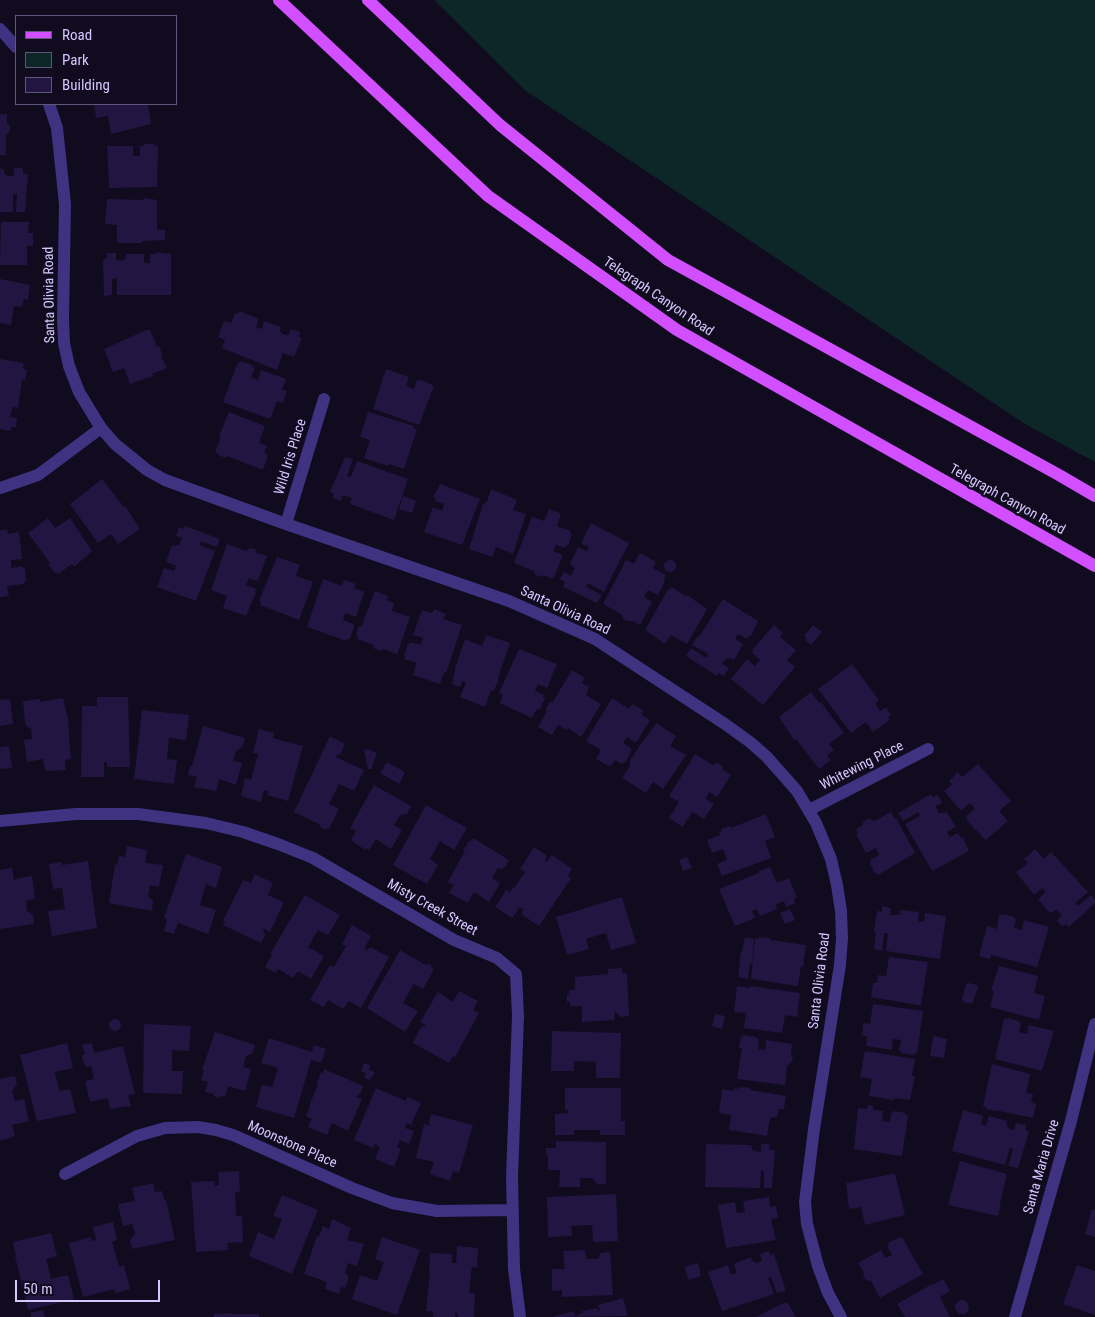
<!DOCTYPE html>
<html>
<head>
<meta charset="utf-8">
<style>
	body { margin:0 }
	#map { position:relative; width:1095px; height:1317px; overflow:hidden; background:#100b1f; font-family:"Roboto Condensed",sans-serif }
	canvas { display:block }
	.legend { position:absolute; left:15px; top:15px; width:162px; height:90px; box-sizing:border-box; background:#100b1f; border:1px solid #5f5779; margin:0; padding:6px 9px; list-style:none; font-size:15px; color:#d5c8ff }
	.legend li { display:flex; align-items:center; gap:10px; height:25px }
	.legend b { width:25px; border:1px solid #5f5779 }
	.scale { position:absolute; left:15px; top:1280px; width:145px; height:22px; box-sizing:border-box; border:2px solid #d5c8ff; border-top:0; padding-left:6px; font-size:15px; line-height:18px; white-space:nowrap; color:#d5c8ff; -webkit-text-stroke:4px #100b1f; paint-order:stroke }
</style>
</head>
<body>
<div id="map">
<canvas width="1095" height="1317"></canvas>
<ul class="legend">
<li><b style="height:6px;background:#d24fff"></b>Road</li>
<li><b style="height:14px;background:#0d2729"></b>Park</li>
<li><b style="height:14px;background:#231541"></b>Building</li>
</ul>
<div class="scale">50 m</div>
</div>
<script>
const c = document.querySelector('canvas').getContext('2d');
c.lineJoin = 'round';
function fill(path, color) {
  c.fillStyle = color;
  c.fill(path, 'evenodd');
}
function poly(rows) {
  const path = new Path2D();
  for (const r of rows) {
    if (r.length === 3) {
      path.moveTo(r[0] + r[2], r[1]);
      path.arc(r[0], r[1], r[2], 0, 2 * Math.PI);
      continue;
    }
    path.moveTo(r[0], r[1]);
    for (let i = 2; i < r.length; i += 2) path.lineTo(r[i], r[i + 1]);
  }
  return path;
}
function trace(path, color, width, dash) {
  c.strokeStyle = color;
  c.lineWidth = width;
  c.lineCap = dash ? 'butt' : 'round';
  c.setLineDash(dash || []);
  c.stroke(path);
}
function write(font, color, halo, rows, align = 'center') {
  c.font = font + ' "Roboto Condensed",sans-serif';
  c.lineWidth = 5;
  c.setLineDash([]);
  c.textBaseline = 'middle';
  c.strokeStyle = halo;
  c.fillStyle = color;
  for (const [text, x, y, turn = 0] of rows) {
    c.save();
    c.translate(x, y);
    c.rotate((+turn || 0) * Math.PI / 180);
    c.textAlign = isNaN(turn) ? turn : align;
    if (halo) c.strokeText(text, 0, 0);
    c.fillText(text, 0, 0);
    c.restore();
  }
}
const green = poly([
	[434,0,1095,0,1095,462,1025,424,526,91]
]);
const building = poly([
	[94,104,148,104,151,124,111,134,108,116,96,118],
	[0,114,7,114,7,123,10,126,10,131,6,135,6,155,0,155],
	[144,144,155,144,155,146,158,146,157,187,109,188,107,146,133,146,133,156,140,156,140,146,143,146],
	[14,168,23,168,23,174,28,174,25,212,16,212,17,194,13,194,13,212,0,212,0,169,4,169,4,173,7,176,14,176],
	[144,198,157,200,157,230,165,230,165,240,142,241,142,243,117,243,117,225,105,224,107,199,144,200],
	[1,222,29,222,28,233,33,233,33,246,27,246,27,265,0,265],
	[156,252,171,254,171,295,117,295,117,278,112,279,112,295,104,296,103,259,107,259,107,253,116,253,116,260,123,261,126,258,126,254,144,254,144,263,150,263,150,254,156,254],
	[0,279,30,285,28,300,24,299,22,307,14,306,11,325,0,323],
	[239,311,259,319,256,327,262,329,264,321,281,327,280,331,281,333,288,336,291,329,300,332,299,337,302,338,294,357,283,353,277,370,222,348,225,340,218,337,224,321,231,323,235,313,238,314],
	[146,330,150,330,157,347,159,346,162,354,161,356,167,368,152,374,153,376,130,384,124,368,113,372,104,349],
	[0,359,24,363,23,369,27,370,25,380,22,379,18,408,13,407,12,409,10,417,17,418,16,427,11,427,11,431,0,429],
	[241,361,252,365,252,367,255,368,251,377,258,380,261,370,286,379,282,389,287,391,283,403,277,401,270,419,223,402,238,362,240,363],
	[386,369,409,377,406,386,414,389,417,380,420,381,420,379,434,386,419,425,373,409],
	[229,412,265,426,259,443,267,446,264,453,268,455,263,470,227,456,226,458,218,455,219,454,215,452,221,437,219,436],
	[368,412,414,426,413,428,417,429,404,469,389,464,388,466,364,458,370,440,360,437],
	[345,457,353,459,347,476,351,477,357,461,408,479,394,520,350,504,352,498,343,495,341,501,333,498,334,493,330,492],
	[102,479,124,507,125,506,140,529,118,544,111,534,98,543,70,504],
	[440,484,480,499,462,545,424,532,433,507,442,511,444,504,435,501,436,498,433,497],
	[491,489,517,500,513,510,526,514,513,554,496,547,492,557,469,549,483,504,487,502],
	[403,496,416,501,412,513,399,509],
	[549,509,561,514,557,526,571,531,570,533,572,534,568,546,566,545,565,548,556,545,553,551,563,555,553,579,544,575,539,577,535,575,534,571,514,563,532,517,544,521],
	[48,518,55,528,70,518,92,551,74,567,72,564,58,574,56,572,55,573,48,564,50,563,28,533],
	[591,523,629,543,604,592,588,583,586,587,602,595,597,603,563,587,565,582,560,579,564,572,571,576,575,568,570,564,578,547,587,551,589,547,581,543],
	[185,526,220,539,217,547,200,541,199,545,215,551,196,601,157,587,164,568,174,571,176,566,166,562,172,545,175,546,179,545,182,538,176,536,179,527,184,529],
	[7,529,8,534,19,532,22,559,11,560,11,568,22,566,23,569,25,568,26,581,24,582,24,584,7,586,9,596,0,597,0,530],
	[227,544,246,551,250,548,255,549,257,553,267,556,258,581,249,578,246,585,256,589,255,591,256,592,246,616,223,608,227,596,211,590],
	[640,553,656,562,653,568,666,575,664,580,665,581,658,595,648,590,644,597,652,602,640,625,633,621,627,621,623,619,621,614,603,604,626,560,634,564],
	[277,557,300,565,296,576,313,582,299,620,260,605,261,602,259,601],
	[670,566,6],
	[323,579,342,586,344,580,356,584,354,588,364,592,356,617,345,613,343,620,353,624,354,627,350,639,348,639,347,641,307,627],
	[671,587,686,596,687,595,707,609,687,644,671,635,665,644,645,630,668,589,670,590],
	[375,591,388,596,387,600,394,603,392,611,410,617,397,654,383,649,382,651,373,648,374,645,357,639,358,636,356,635,359,626,361,627],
	[723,599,758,621,751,636,750,635,747,639,738,634,735,639,743,644,734,660,731,658,726,659,722,664,729,668,724,676,719,673,717,676,686,656,691,648,706,658,708,654,692,645,698,636,699,637],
	[434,609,446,614,443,619,462,625,446,673,444,672,440,684,413,675,417,663,404,659,405,656,404,656,408,644,409,644,410,642,421,645,423,638,413,635,422,610,432,613],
	[774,625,783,633,780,637,796,650,787,660,795,667,763,705,731,679,747,659,755,666,760,660,752,653,754,651,752,650],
	[813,625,822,632,811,645,805,640,807,638,804,636],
	[486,635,510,643,498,678,499,679,495,688,493,691,491,690,485,707,460,697,466,682,462,681,460,687,452,684,456,665,465,639,482,646],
	[519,649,557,664,547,688,538,684,535,691,544,695,543,697,545,698,540,709,536,710,532,718,500,703,503,695,499,693],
	[852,664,879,700,876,702,876,705,880,711,886,707,891,715,888,717,890,720,873,732,866,722,851,733,818,689],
	[572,670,585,678,582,683,589,687,586,695,601,704,581,737,568,728,566,730,558,725,552,735,538,727,547,711,545,710,550,702,552,703],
	[811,692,819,703,821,702,844,733,829,744,834,750,827,755,831,760,819,769,796,739,794,740,779,717],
	[97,697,128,697,130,767,107,767,107,762,104,763,104,777,81,777,82,706,97,706],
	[63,698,69,724,68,724,71,759,65,760,66,770,45,771,43,759,27,762,24,740,32,739,31,728,27,727,25,723,23,701,40,699,40,702],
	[612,698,629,709,632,704,643,710,641,714,650,720,636,743,627,737,623,743,632,749,625,763,624,762,622,764,615,760,610,767,596,759,601,750,586,741],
	[10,699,13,724,0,726,0,700],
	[142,710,189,715,186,740,169,738,167,759,177,760,174,784,134,779],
	[656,723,676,736,670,746,686,755,663,789,653,782,646,793,622,778,630,766,630,761,634,754],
	[203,726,245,738,242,747,236,751,233,761,242,763,236,785,219,779,216,791,194,787,197,777,188,775,190,766,192,766],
	[259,729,274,733,273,738,303,746,288,801,267,795,268,791,264,790,261,802,241,796,245,778,251,780,258,754,253,753],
	[330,736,345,744,340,755,338,754,336,757,364,770,354,791,339,784,329,804,339,809,329,829,326,828,325,830,320,827,321,826,319,824,294,812],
	[9,746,12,768,0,769,0,747],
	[367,749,377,753,372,766,372,769,368,769,364,750],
	[695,754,713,765,717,763,722,766,723,770,731,775,717,797,709,792,706,799,714,804,704,819,692,812,683,827,669,818,679,802,669,796],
	[387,762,405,772,399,784,380,773],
	[978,764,1011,801,999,811,1008,821,986,840,966,820,968,819,966,816,975,809,970,803,961,811,944,791,952,784,949,781,958,772,962,777],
	[374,785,411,806,407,814,400,815,394,825,402,830,391,849,376,839,369,850,366,848,365,850,351,840,356,831,350,828],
	[931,794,933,797,938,795,942,803,935,806,939,813,943,813,947,812,956,827,947,832,950,837,958,833,961,838,963,837,969,851,932,871,905,824,920,816,918,812,903,821,898,813],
	[426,805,467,828,454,850,440,841,430,859,438,865,427,884,393,865],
	[891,812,895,819,896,818,915,853,878,875,877,873,875,874,870,863,871,862,870,860,879,855,876,848,866,853,856,834,858,833,856,829,863,825,863,822,869,818,874,821],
	[766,814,775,837,765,841,771,858,722,876,717,864,727,860,723,849,712,853,707,840,720,835,719,833,722,831,721,829,730,826,731,828],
	[473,838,509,860,505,867,502,869,498,868,492,878,500,883,489,902,474,892,468,903,449,893,454,885,448,882,465,851,463,850,469,841,470,842],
	[127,846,147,850,145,863,163,865,159,887,150,885,148,896,153,901,152,911,109,903,115,864,117,865,119,856,125,857],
	[534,847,547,856,545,860,547,862,552,855,572,869,568,876,571,878,539,926,521,914,524,910,520,907,512,918,495,907,506,890,510,892,513,887,514,888,525,872,520,869],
	[1035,849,1044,859,1051,852,1088,892,1075,903,1078,906,1091,895,1095,900,1095,903,1069,927,1066,924,1062,927,1057,920,1062,915,1057,910,1050,913,1038,899,1046,892,1042,888,1034,895,1016,872,1028,863,1024,859],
	[186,854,222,867,216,888,206,884,200,905,216,910,208,934,178,923,174,934,164,931,167,920,164,918],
	[687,857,692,868,683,871,679,860],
	[88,861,97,928,52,936,48,911,65,909,62,888,53,889,49,864,62,862,62,865],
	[770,867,777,883,789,878,797,898,794,899,795,903,786,907,784,901,776,904,777,909,760,916,757,909,752,911,755,918,735,926,719,889,759,873,759,871],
	[12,868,14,880,19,879,18,878,32,876,35,899,26,901,27,911,33,915,34,924,0,929,0,870],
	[255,874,273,883,268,895,284,902,270,932,263,928,265,935,261,943,223,925,225,922,223,921,243,880,251,883],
	[305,895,340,915,328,935,318,930,308,947,324,956,311,979,298,971,293,978,278,969,276,973,265,967,272,955,270,954],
	[622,897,636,943,611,950,606,933,586,939,589,949,567,955,556,917],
	[882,906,891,908,890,915,900,915,901,910,919,912,918,921,924,922,925,913,946,916,940,959,886,951,888,933,884,933,882,951,874,949,876,932,874,932,877,911,882,912],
	[790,909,795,920,785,924,780,913],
	[999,914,1002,915,1003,914,1014,917,1014,918,1016,919,1014,928,1022,930,1024,920,1049,927,1037,967,991,955,990,959,979,956,987,926,997,929],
	[352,925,371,936,364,949,367,950,370,947,389,957,361,1008,349,1001,343,1009,328,1000,324,1007,310,1000,330,965,334,967,346,946,342,944],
	[745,937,754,939,752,964,750,963,748,979,738,977,741,951,742,951],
	[758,937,770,938,770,940,806,945,803,967,801,966,798,986,751,979,755,938,758,939],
	[400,950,424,964,427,965,428,963,432,966,431,968,434,969,423,989,414,984,403,1003,418,1011,405,1032,367,1008],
	[889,957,928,962,921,1005,917,1005,871,997,873,983,877,983,878,975,886,976],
	[999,966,1038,976,1034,993,1045,996,1039,1020,990,1007,994,991,991,990],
	[622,968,622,973,627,973,629,1016,620,1017,615,1011,614,1020,582,1022,582,1006,570,1006,570,1001,567,1002,567,995,569,994,569,990,575,990,575,977,608,974,608,969],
	[968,983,977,985,978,987,972,1004,964,1002,962,1000,966,984],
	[737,986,750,988,750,986,800,993,797,1017,785,1015,782,1033,744,1028,746,1013,734,1012],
	[459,991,478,1001,473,1010,479,1013,455,1057,453,1056,449,1063,413,1043,421,1027,426,1025,420,1022,438,992,453,1002],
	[873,1004,923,1011,917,1054,914,1053,914,1055,901,1053,902,1052,899,1051,901,1040,893,1039,892,1050,866,1046,867,1036,862,1035,863,1023,870,1024],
	[715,1014,725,1016,722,1029,712,1026],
	[1008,1018,1019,1021,1019,1023,1021,1023,1019,1032,1027,1034,1029,1025,1054,1031,1042,1071,995,1059,1004,1019,1007,1019],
	[115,1025,6],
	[144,1024,191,1026,189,1051,172,1050,172,1071,183,1071,182,1094,143,1093],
	[552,1031,621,1033,620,1078,596,1078,596,1062,574,1061,574,1071,551,1071],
	[215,1032,255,1045,253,1053,246,1056,243,1067,251,1069,245,1091,228,1086,225,1097,221,1095,220,1098,214,1096,213,1093,213,1094,205,1092,208,1082,201,1080,204,1071,202,1070],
	[744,1035,756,1037,756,1038,759,1039,758,1049,765,1050,766,1040,792,1044,791,1054,793,1058,792,1062,787,1066,785,1085,737,1079,742,1048,739,1048,741,1036,743,1037],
	[933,1036,947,1039,944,1058,930,1056],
	[269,1038,312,1052,314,1045,326,1049,321,1063,311,1060,294,1118,256,1107,262,1085,272,1087,278,1068,261,1063],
	[67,1043,73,1068,55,1072,59,1091,70,1089,76,1113,37,1121,20,1055],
	[92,1043,94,1053,123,1046,135,1094,128,1095,131,1106,110,1109,108,1098,90,1102,85,1081,94,1079,91,1066,87,1067,83,1062,82,1055,85,1055,82,1045],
	[865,1051,915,1059,912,1076,915,1076,910,1100,894,1098,894,1100,869,1096,872,1079,860,1077],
	[364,1063,370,1065,369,1070,375,1072,370,1080,364,1078,366,1073,361,1071],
	[992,1064,1030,1074,1026,1093,1033,1094,1031,1102,1036,1104,1033,1118,995,1110,995,1111,986,1109,986,1107,983,1106],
	[324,1069,363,1086,360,1094,356,1097,362,1099,348,1131,332,1123,327,1135,308,1127,312,1119,306,1116,310,1107,309,1106,318,1084,317,1083,321,1072,323,1073],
	[15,1076,17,1084,12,1091,15,1101,24,1099,29,1121,12,1125,15,1136,0,1141,0,1079],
	[739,1087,750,1088,750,1090,786,1096,784,1109,779,1109,777,1117,770,1118,767,1136,729,1130,731,1115,719,1113,722,1089,734,1091,735,1088,739,1089],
	[376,1088,406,1101,407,1097,421,1103,411,1125,407,1123,405,1128,414,1131,409,1144,400,1140,397,1147,401,1149,394,1167,375,1159,380,1147,375,1144,373,1148,354,1140],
	[565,1088,621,1088,621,1121,625,1121,625,1135,600,1135,600,1130,574,1130,574,1135,555,1135,555,1114,569,1113,568,1110,565,1110],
	[868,1105,873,1106,873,1110,883,1111,882,1121,890,1122,891,1112,893,1113,894,1111,906,1113,905,1115,908,1115,902,1156,854,1149,858,1108,867,1109],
	[963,1110,983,1116,981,1124,986,1126,989,1116,1007,1121,1006,1124,1009,1129,1014,1130,1016,1123,1026,1125,1025,1130,1029,1131,1018,1168,1008,1166,1013,1149,1010,1148,1005,1165,952,1151],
	[431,1114,473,1125,459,1173,453,1171,450,1181,430,1174,434,1162,416,1158,424,1124,430,1126,429,1122],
	[556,1141,606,1142,606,1184,597,1184,592,1178,580,1178,580,1187,559,1187,560,1170,548,1170,548,1155,546,1155,546,1148,556,1148],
	[706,1144,751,1145,753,1151,761,1152,761,1144,769,1144,769,1150,775,1150,772,1188,764,1188,764,1171,761,1170,760,1188,705,1187],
	[960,1161,1007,1174,1000,1202,1001,1203,998,1216,948,1205],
	[239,1171,240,1192,235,1192,236,1216,242,1216,243,1242,227,1243,228,1250,196,1252,191,1182,214,1181,215,1186,219,1185,218,1172],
	[892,1174,895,1174,905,1215,865,1225,861,1207,849,1209,846,1183],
	[153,1183,155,1192,162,1191,164,1200,166,1200,175,1240,132,1249,130,1240,135,1234,132,1224,123,1226,118,1204,135,1201,132,1188],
	[616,1194,618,1241,593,1242,592,1225,571,1226,572,1236,548,1237,547,1197],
	[282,1195,318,1210,292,1274,249,1256,258,1232,274,1239,282,1219,273,1216],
	[769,1197,770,1207,776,1206,778,1218,771,1219,776,1240,726,1248,718,1205,735,1202,737,1213,745,1212,743,1201],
	[1092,1209,1095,1210,1095,1237,1085,1234],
	[332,1219,351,1228,347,1240,364,1244,357,1266,348,1263,345,1273,348,1276,348,1280,345,1288,341,1287,339,1294,325,1289,327,1282,304,1274,317,1236,319,1237,323,1226,329,1229],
	[113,1222,117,1240,112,1242,119,1267,124,1265,130,1289,116,1293,114,1289,83,1297,69,1243,91,1237,92,1241,96,1240,93,1227],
	[51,1233,57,1256,46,1259,51,1279,68,1275,74,1299,28,1310,15,1256,16,1256,13,1242],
	[382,1237,420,1250,397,1315,352,1299,360,1275,377,1281,384,1262,375,1259],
	[900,1237,902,1237,923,1274,880,1298,871,1281,866,1280,863,1276,864,1273,858,1263,881,1250,885,1258,892,1255,887,1246,889,1245,888,1243],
	[457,1246,478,1248,477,1268,472,1267,471,1273,469,1293,475,1293,474,1317,458,1317,458,1313,455,1313,455,1317,433,1317,433,1311,426,1311,430,1271,429,1271,430,1253,452,1254,452,1263,456,1263],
	[585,1250,586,1259,598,1259,601,1253,610,1252,613,1295,562,1297,562,1290,552,1291,552,1269,565,1269,563,1251],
	[769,1251,771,1256,774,1254,786,1291,777,1293,771,1277,768,1278,774,1294,722,1311,708,1272,728,1265,731,1275,737,1273,734,1264,751,1257,752,1261,757,1263,762,1261,760,1254],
	[698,1263,701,1276,689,1280,684,1267],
	[1077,1265,1095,1271,1095,1315,1063,1304],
	[943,1279,950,1291,940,1297,950,1317,905,1317,897,1304,932,1284,933,1285],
	[623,1298,628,1316,552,1317,574,1311,575,1316,583,1313,582,1311,597,1308,600,1312,598,1305],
	[962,1307,7],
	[787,1302,796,1317,756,1317,775,1307],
	[43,1310,45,1317,31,1317,30,1313],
	[232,1313,232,1314,259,1314,259,1317,214,1317,214,1314]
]);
const minor = poly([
	[0,29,16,47],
	[49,104,57,128,65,204,63,320,64,343,69,366,79,392,101,428,115,444,147,470,165,480,286,524,509,601,595,639,725,724,750,742,767,757,797,791,816,823,831,859,837,885,841,911,842,938,840,965,814,1129,805,1202,807,1224,818,1266,828,1293,841,1317],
	[0,488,38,475,101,428],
	[286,524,324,399],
	[809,810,928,749],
	[0,821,76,814,138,814,206,823,243,832,278,844,313,858,454,940,497,958,516,974,518,1016,512,1177,514,1269,520,1317],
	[65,1174,137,1136,165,1128,198,1127,216,1130,233,1135,352,1188,392,1203,437,1211,513,1210],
	[1015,1317,1071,1121,1095,1024]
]);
const primary = poly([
	[279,0,488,196,677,330,1095,566],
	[368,0,500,125,668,260,1059,475,1095,496]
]);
const streetNames = [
	["Santa Olivia Road",50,295,-91],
	["Telegraph Canyon Road",658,297,34],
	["Wild Iris Place",291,457,-73],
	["Telegraph Canyon Road",1007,500,29],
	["Santa Olivia Road",565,611,25],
	["Whitewing Place",862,766,-27],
	["Misty Creek Street",432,908,29],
	["Santa Olivia Road",820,981,-83],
	["Moonstone Place",292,1145,24],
	["Santa Maria Drive",1042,1167,-74]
];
fill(green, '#0d2729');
fill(building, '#231541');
trace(minor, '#3e3281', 12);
trace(primary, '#d24fff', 12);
write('14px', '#d5c8ff', '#100b1f', streetNames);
</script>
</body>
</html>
